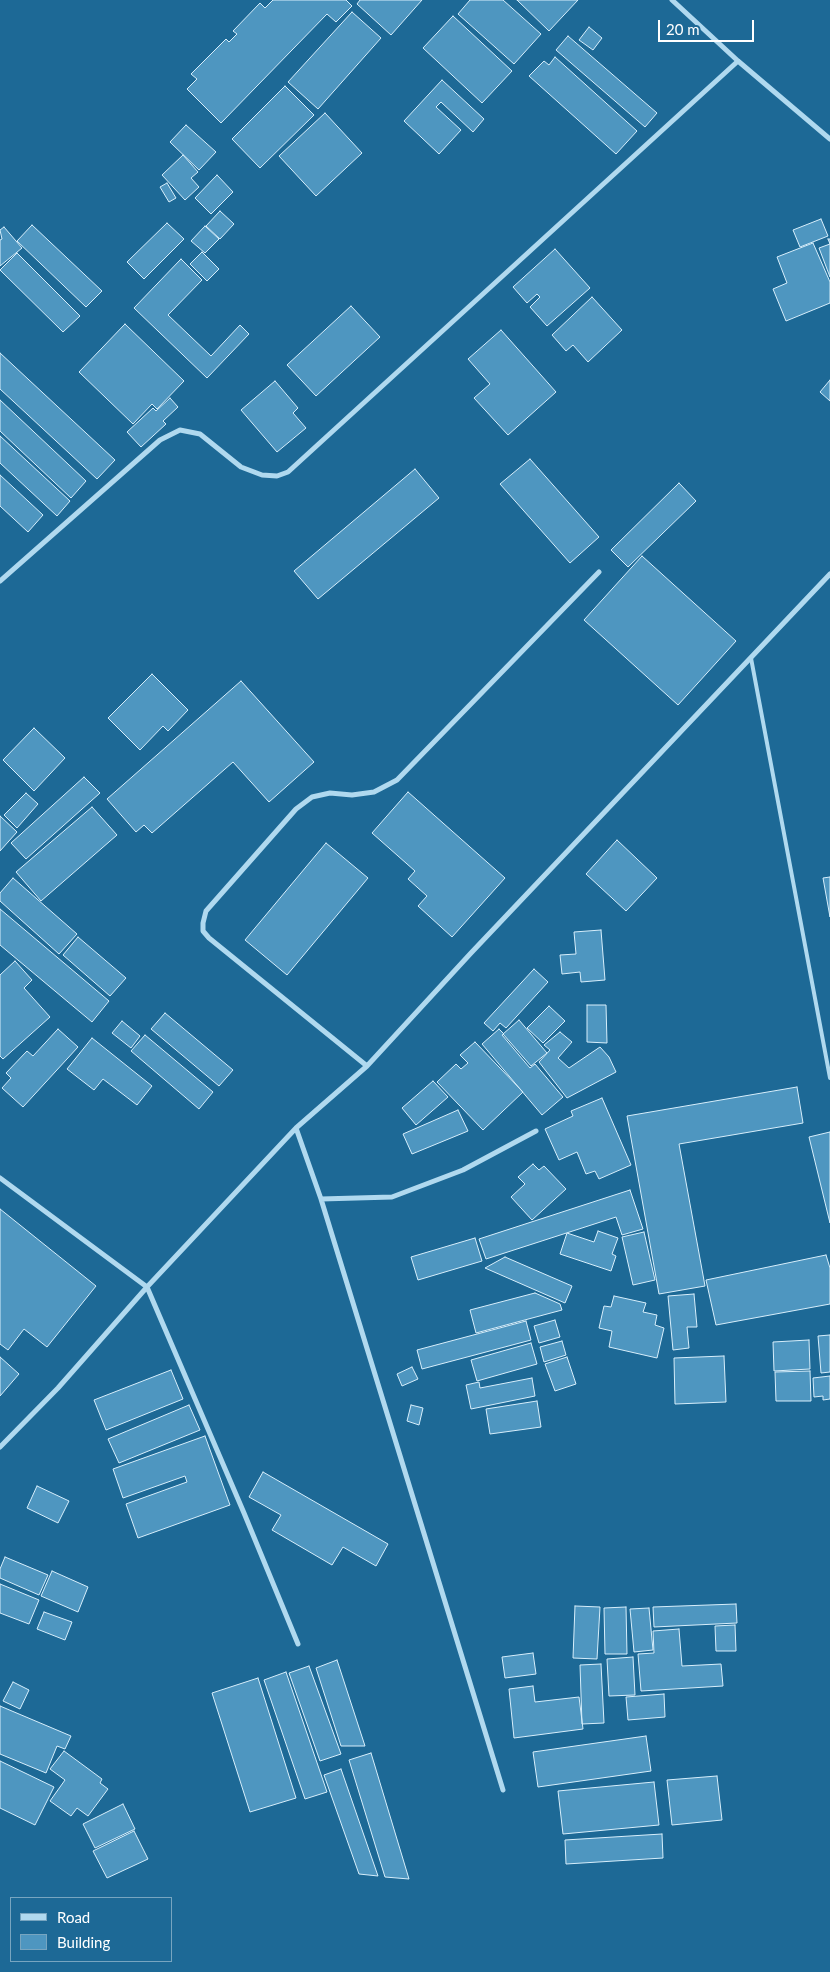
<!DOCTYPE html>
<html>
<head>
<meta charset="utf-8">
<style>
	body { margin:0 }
	#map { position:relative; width:830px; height:1972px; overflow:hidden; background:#1d6996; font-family:Lato,sans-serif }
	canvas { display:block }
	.legend { position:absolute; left:10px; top:1897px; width:162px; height:65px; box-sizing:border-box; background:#1d6996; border:1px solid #77a5c0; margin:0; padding:6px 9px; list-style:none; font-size:15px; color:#fff }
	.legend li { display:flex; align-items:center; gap:10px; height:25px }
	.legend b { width:25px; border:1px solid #77a5c0 }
	.scale { position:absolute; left:658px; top:20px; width:96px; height:22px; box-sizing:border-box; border:2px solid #fff; border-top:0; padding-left:6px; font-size:15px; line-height:18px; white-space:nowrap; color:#fff; -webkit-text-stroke:4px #1d6996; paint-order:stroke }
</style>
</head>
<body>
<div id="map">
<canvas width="830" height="1972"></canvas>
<ul class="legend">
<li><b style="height:6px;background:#b0d9ef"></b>Road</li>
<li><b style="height:14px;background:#4e96c0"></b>Building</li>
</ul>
<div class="scale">20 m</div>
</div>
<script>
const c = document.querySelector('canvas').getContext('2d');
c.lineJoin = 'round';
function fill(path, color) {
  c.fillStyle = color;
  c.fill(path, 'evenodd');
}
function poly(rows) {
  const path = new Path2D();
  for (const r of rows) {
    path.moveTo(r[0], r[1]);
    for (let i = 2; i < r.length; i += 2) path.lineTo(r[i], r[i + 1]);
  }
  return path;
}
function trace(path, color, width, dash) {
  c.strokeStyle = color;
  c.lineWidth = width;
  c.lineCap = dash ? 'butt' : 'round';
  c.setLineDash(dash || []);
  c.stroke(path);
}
const building = poly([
	[273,0,346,0,352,6,336,22,327,14,221,123,187,89,197,79,191,74,226,39,229,42,237,34,233,31,260,3,265,8,273,0],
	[360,0,422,0,391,35,357,4,360,0],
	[470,0,503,0,541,34,514,64,458,14,470,0],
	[517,0,578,0,549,31,517,0],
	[352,12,381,38,318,109,288,82,352,12],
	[453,16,512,71,482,103,423,48,453,16],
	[589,27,602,38,593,50,579,40,589,27],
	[568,36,657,113,645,127,556,50,568,36],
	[555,57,637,131,616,154,529,76,544,61,549,65,555,57],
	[442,80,484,119,473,132,441,102,436,107,461,130,439,154,404,121,442,80],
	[285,86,314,115,260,168,232,139,285,86],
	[325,113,362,153,316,196,279,156,325,113],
	[186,125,216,152,199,170,170,142,186,125],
	[183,155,198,172,191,178,199,187,185,200,162,175,183,155],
	[217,175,233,192,211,214,195,198,217,175],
	[167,183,176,198,169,202,160,187,167,183],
	[220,211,234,224,220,239,206,226,220,211],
	[821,219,828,236,800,247,793,230,821,219],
	[167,223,184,239,144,279,127,262,167,223],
	[32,225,102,291,86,307,17,241,32,225],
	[205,226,219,239,205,253,191,241,205,226],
	[4,227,22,248,0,266,0,240,2,239,0,230,4,227],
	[828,239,830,239,830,277,819,248,830,244,828,239],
	[813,243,830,282,830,303,786,321,773,289,787,283,777,257,813,243],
	[555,249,590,288,547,326,530,307,540,297,537,294,527,303,513,287,555,249],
	[202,252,219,269,207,281,190,264,202,252],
	[17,253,80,316,63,332,0,270,17,253],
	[181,259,202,280,168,315,211,356,240,325,249,334,207,378,134,308,181,259],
	[592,297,622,330,588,362,573,345,566,351,552,335,592,297],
	[351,306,380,337,316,396,287,365,351,306],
	[125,324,184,381,157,409,152,404,133,424,79,372,125,324],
	[501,330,556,392,508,435,474,398,490,384,468,359,501,330],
	[0,353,115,460,97,479,0,389,0,353],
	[830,380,830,401,820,392,830,380],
	[275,381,298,408,293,413,306,428,277,452,241,410,275,381],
	[170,398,178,407,163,421,166,424,141,447,127,432,153,408,156,411,170,398],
	[0,400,86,481,71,498,0,431,0,400],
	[0,436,70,501,57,516,0,463,0,436],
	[530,459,599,537,570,563,500,484,530,459],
	[415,469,439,498,318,599,294,571,415,469],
	[0,475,43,515,28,532,0,506,0,475],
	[679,483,696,501,628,567,611,550,679,483],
	[642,556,736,641,678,705,584,620,642,556],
	[152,674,188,710,168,731,163,726,140,750,108,718,152,674],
	[241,681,314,762,269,802,233,762,152,833,144,825,136,832,107,799,241,681],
	[34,728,65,758,34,791,3,760,34,728],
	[84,777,100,793,26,859,11,843,84,777],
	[408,792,505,878,452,937,418,906,427,896,408,879,415,871,372,833,408,792],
	[26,793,38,804,17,828,4,815,26,793],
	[92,807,117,835,41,901,16,872,92,807],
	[0,816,17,832,0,851,0,816],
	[617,840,657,878,626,911,586,874,617,840],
	[326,843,368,878,287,975,245,940,326,843],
	[830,877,830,917,823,878,830,877],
	[13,878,77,934,59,954,0,901,0,893,13,878],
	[0,909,109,1001,92,1022,0,945,0,909],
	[601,930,605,980,581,982,580,972,562,974,560,955,576,954,574,932,601,930],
	[78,937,126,978,110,996,63,955,78,937],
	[15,961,32,980,24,988,50,1017,3,1059,0,1056,0,975,15,961],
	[534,969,548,982,506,1028,500,1023,493,1031,484,1023,534,969],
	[587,1005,606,1005,607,1043,587,1042,587,1005],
	[549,1006,565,1021,543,1043,527,1028,549,1006],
	[165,1013,233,1070,219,1086,151,1029,165,1013],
	[519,1020,547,1053,531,1066,503,1034,519,1020],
	[122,1021,140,1036,131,1048,112,1033,122,1021],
	[58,1029,78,1047,23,1107,2,1088,11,1078,6,1073,27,1051,33,1056,58,1029],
	[499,1029,504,1034,502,1035,530,1068,535,1064,563,1097,542,1115,482,1044,499,1029],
	[560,1032,572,1042,558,1058,569,1068,600,1047,609,1057,616,1072,567,1098,539,1062,550,1050,544,1045,560,1032],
	[145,1035,213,1092,199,1109,131,1051,145,1035],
	[92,1038,152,1086,137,1105,103,1079,94,1090,67,1069,92,1038],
	[475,1042,523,1092,483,1130,437,1082,456,1064,461,1069,468,1063,460,1055,475,1042],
	[433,1081,448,1097,416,1125,402,1108,433,1081],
	[797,1087,803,1123,679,1144,705,1286,659,1294,627,1116,797,1087],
	[602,1098,631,1165,599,1179,595,1171,586,1174,577,1152,559,1160,545,1129,573,1116,571,1111,602,1098],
	[458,1110,468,1131,412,1154,403,1134,458,1110],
	[830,1132,830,1223,809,1137,830,1132],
	[533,1164,539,1170,544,1166,566,1189,532,1220,511,1197,525,1184,518,1177,533,1164],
	[630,1190,643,1229,622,1235,616,1217,486,1259,479,1239,630,1190],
	[0,1209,96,1286,47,1347,24,1329,8,1350,0,1344,0,1209],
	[598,1231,618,1238,612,1254,616,1256,611,1271,560,1254,567,1233,594,1242,598,1231],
	[644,1232,655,1280,633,1285,622,1237,644,1232],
	[475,1238,482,1261,418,1280,411,1257,475,1238],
	[826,1255,830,1268,830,1304,716,1325,706,1280,826,1255],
	[505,1257,572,1286,565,1303,485,1268,505,1257],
	[535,1293,560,1304,562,1310,476,1333,470,1310,535,1293],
	[694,1294,697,1327,687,1327,689,1348,673,1350,668,1296,694,1294],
	[614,1296,646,1303,643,1312,657,1315,655,1325,664,1328,657,1358,609,1347,612,1331,599,1328,604,1306,611,1307,614,1296],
	[555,1320,560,1337,539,1343,534,1326,555,1320],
	[526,1321,531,1340,422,1369,417,1350,526,1321],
	[830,1335,830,1372,821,1373,818,1336,830,1335],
	[809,1340,810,1369,774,1371,773,1342,809,1340],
	[562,1341,566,1355,544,1362,540,1347,562,1341],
	[531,1343,537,1364,477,1381,471,1360,531,1343],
	[724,1356,726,1402,675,1404,674,1358,724,1356],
	[0,1357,19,1374,0,1396,0,1357],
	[567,1357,576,1384,555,1391,545,1364,567,1357],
	[412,1367,418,1379,402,1386,397,1374,412,1367],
	[171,1370,183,1399,106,1430,94,1400,171,1370],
	[810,1371,811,1401,776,1401,775,1372,810,1371],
	[830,1376,830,1399,823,1400,823,1396,814,1397,813,1378,830,1376],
	[532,1378,535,1396,471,1409,466,1385,479,1382,480,1388,532,1378],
	[537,1401,541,1427,490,1434,486,1409,537,1401],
	[189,1405,200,1430,119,1463,108,1439,189,1405],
	[411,1405,423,1408,419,1425,407,1421,411,1405],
	[205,1436,230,1505,138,1538,126,1504,187,1482,185,1476,123,1498,113,1469,205,1436],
	[263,1472,388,1544,376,1566,343,1547,332,1565,272,1530,281,1515,249,1497,263,1472],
	[37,1486,69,1501,58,1523,27,1508,37,1486],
	[5,1557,48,1575,39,1595,0,1578,0,1569,5,1557],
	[52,1571,88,1587,78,1612,41,1596,52,1571],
	[0,1584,39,1600,29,1624,0,1613,0,1584],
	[736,1604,737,1623,654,1627,653,1607,736,1604],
	[575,1606,600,1607,597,1659,573,1658,575,1606],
	[626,1607,627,1654,605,1654,604,1608,626,1607],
	[649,1608,653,1650,634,1652,630,1609,649,1608],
	[44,1612,72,1622,65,1640,37,1629,44,1612],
	[735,1625,736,1651,716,1651,715,1626,735,1625],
	[679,1629,682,1666,721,1664,723,1686,641,1691,638,1654,654,1653,653,1631,679,1629],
	[533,1653,536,1674,505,1678,502,1657,533,1653],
	[633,1657,635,1695,609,1696,607,1659,633,1657],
	[337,1660,365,1746,341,1746,316,1668,337,1660],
	[601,1664,604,1723,582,1724,580,1665,601,1664],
	[309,1666,341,1754,320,1761,289,1673,309,1666],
	[286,1672,327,1792,305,1799,264,1680,286,1672],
	[258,1678,296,1798,250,1812,212,1693,258,1678],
	[13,1682,29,1690,20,1709,3,1701,13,1682],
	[533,1686,535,1702,579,1697,583,1729,514,1738,509,1689,533,1686],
	[664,1694,665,1717,628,1720,626,1697,664,1694],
	[0,1706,71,1736,65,1749,57,1746,46,1773,0,1754,0,1706],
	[646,1736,651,1771,538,1787,533,1752,646,1736],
	[64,1751,102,1779,100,1783,108,1789,88,1816,77,1808,71,1816,50,1801,65,1780,50,1769,64,1751],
	[371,1753,409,1879,385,1877,349,1760,371,1753],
	[0,1761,54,1787,35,1825,0,1808,0,1761],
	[341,1769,378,1876,359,1874,324,1775,341,1769],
	[717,1776,722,1820,672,1825,667,1780,717,1776],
	[654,1782,659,1825,563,1834,558,1791,654,1782],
	[123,1804,135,1829,95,1848,83,1824,123,1804],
	[134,1831,148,1859,107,1878,93,1851,134,1831],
	[662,1834,663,1858,566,1864,565,1840,662,1834]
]);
const service = poly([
	[751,658,830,1078]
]);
const minor = poly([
	[672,0,738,61,830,139],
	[0,581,160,440,180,430,200,434,241,467,262,475,277,476,288,472,738,61],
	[367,1066,209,938,203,931,203,923,206,911,296,809,312,797,330,793,352,795,374,792,397,780,599,572],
	[296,1128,321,1199,503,1790],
	[0,1178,147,1287,244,1513,298,1644],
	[321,1199,392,1197,463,1170,536,1131],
	[0,1447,58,1388,147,1287,296,1128,367,1066,471,953,830,574]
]);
fill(building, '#4e96c0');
trace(building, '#d7eefb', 1);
trace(service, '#b0d9ef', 4);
trace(minor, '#b0d9ef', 5);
</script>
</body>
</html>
